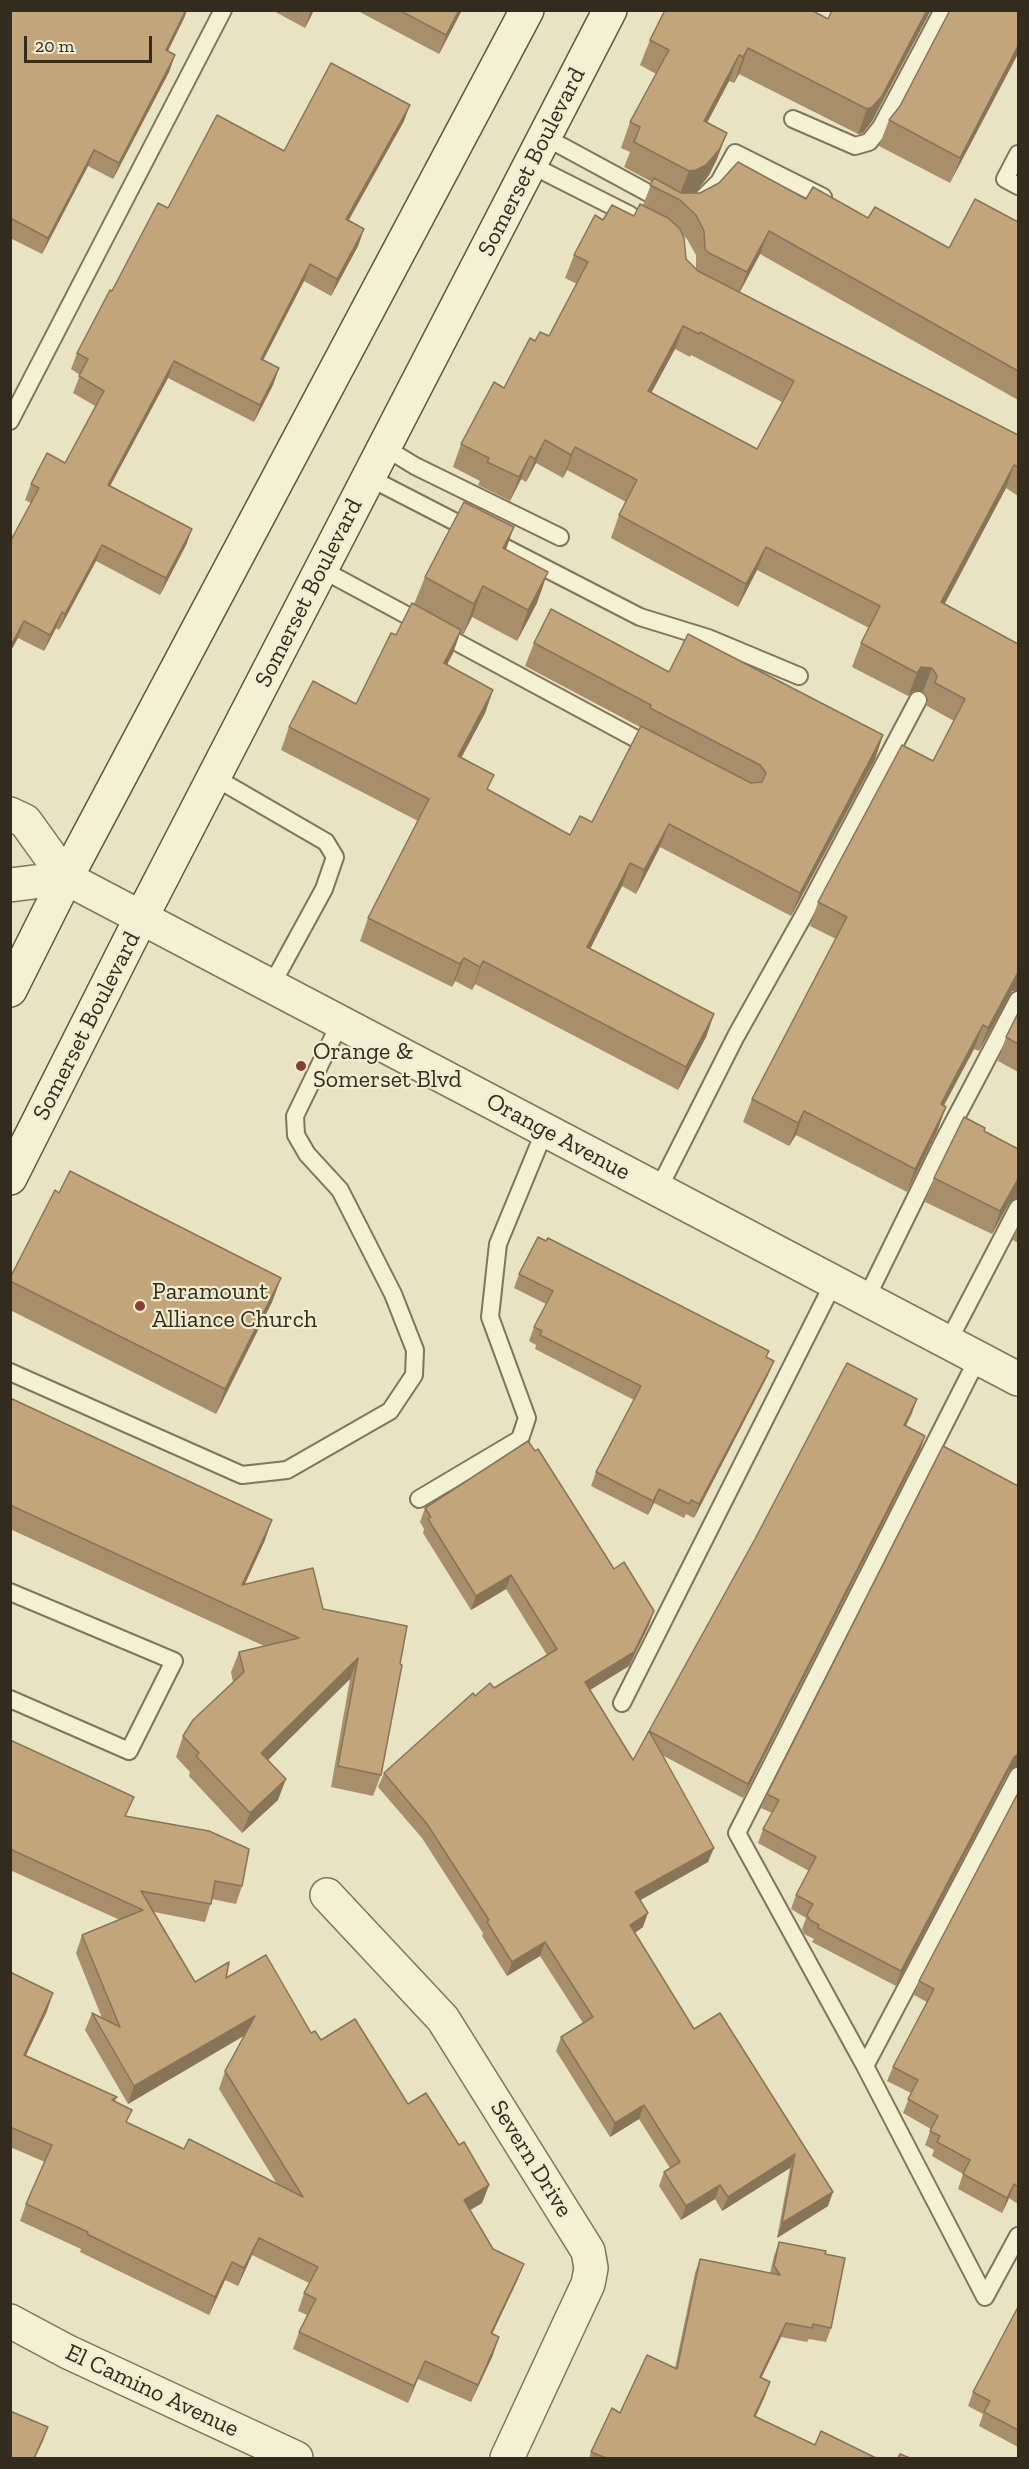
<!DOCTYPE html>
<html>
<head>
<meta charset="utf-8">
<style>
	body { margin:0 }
	#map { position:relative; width:1029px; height:2469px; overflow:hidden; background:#e8e3c2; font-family:"Zilla Slab",serif }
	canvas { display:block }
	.frame { position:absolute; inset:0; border:12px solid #322b1e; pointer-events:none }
	.scale { position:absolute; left:24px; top:36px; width:128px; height:27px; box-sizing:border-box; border:3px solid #322b1e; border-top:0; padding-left:8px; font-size:18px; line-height:21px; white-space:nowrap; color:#322b1e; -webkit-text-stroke:4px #f1edd1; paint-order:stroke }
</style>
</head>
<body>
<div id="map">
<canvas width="1029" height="2469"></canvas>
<div class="frame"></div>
<div class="scale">20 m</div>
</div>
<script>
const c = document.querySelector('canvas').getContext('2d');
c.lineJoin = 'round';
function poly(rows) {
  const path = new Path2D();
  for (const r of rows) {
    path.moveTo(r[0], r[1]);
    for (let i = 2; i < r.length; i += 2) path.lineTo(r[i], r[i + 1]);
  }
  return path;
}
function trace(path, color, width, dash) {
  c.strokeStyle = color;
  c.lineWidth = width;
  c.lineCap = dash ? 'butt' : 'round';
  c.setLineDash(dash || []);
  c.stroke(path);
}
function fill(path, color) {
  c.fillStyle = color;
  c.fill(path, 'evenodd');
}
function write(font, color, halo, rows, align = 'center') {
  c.font = font + ' "Zilla Slab",serif';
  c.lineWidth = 4.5;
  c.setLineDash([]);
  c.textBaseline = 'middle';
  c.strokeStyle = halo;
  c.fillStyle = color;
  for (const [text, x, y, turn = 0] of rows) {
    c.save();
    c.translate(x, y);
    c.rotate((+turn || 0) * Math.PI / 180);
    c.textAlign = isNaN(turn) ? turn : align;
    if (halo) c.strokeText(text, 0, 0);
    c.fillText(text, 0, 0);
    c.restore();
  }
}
const service = poly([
	[793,119,855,146,869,142,881,127,943,10],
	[545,137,665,202],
	[1018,154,1005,179,1018,186],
	[531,165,630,215],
	[701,200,719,182,735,153,823,197],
	[10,421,223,10],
	[384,447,415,466,560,537],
	[368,477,640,617,708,638,799,676],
	[321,569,653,748],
	[214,777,326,842,335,857,324,889,271,986],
	[658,1190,736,1036,805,913,918,700],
	[866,1299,942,1144,1018,1000],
	[948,1342,1018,1208],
	[978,1358,737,1833,865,2066,985,2297,1018,2236],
	[10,1372,242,1475,287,1470,390,1411,414,1375,415,1350,393,1294,340,1190,307,1154,296,1135,295,1116,340,1023],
	[419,1499,520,1439,527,1418,490,1317,498,1244,545,1130],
	[10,1592,174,1661,129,1751,10,1699],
	[622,1703,834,1282],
	[865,2066,1018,1776]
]);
const minor = poly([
	[327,1895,443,2019,588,2251,591,2268,588,2284,507,2458],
	[10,2321,68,2352,296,2458]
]);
const tertiary = poly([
	[10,814,25,821,66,878,1018,1379],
	[10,885,66,878]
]);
const secondary = poly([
	[10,990,66,878,527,10],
	[10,1178,141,918,610,10]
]);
const wall = poly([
	[10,10,185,16,168,51,175,55,169,72,113,179,88,166,42,254,10,238],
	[272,10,314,10,305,28],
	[356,10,462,10,439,54],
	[832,10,931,10,872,121,863,133,858,134,739,74,734,83,729,81,707,123,717,159,709,175,697,191,692,193,806,199,868,218,949,248,1018,222,1018,400,760,254,740,292,1018,435,1018,496,1006,488,944,604,1018,644,1012,991,979,1051,974,1049,943,1106,946,1107,937,1131,907,1192,796,1135,789,1146,743,1122,752,1099,836,939,810,926,818,902,933,761,954,721,927,706,928,699,923,691,913,691,908,696,852,667,861,643,869,628,757,570,738,607,611,538,619,515,626,502,567,470,563,478,536,463,526,482,521,479,510,501,478,485,480,481,453,467,461,444,504,388,535,341,549,336,577,284,565,278,574,255,603,220,634,216,643,205,652,182,624,167,630,152,621,148,630,122,656,74,640,65,650,40,828,19],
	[682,234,687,239,696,255,696,270,686,259],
	[675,349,690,357,691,355,782,402,757,449,651,392],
	[1018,10,950,183,879,146,889,120,900,106],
	[404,121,348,220,364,229,358,246,331,296,304,281,263,360,279,368,273,385,254,422,168,378,110,486,192,529,186,545,160,595,96,561,59,630,56,628,44,651,18,638,10,652,10,542,31,503,25,500,31,484,65,463,95,406,73,393,80,375,71,369,77,353,112,291,168,208,284,151],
	[506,550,537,603,517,641,472,617,463,635,460,633,453,653,447,665,493,690,485,713,461,758,489,790,570,835,592,822,640,727,525,666,534,643,669,672,883,735,875,759,791,916,660,847,636,894,622,886,590,949,714,1014,706,1037,678,1090,475,984,472,990,455,981,452,987,360,941,368,918,418,821,281,750,289,727,356,704,396,635,414,604,425,577],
	[1018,1013,1018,1072,998,1061,1006,1037],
	[984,1131,1018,1149,1018,1198,1017,1198,1009,1203,992,1234,925,1202,934,1178],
	[59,1193,281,1278,272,1302,216,1414,10,1310,10,1278],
	[1018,1225,1018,1243,1013,1240],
	[519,1274,766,1357,774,1361,768,1375,694,1518,686,1514,684,1518,654,1503,648,1515,591,1486,596,1472,634,1400,535,1349,536,1345,529,1341,534,1327,546,1304,514,1288],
	[10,1398,265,1540,245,1584,323,1609,400,1664,381,1775,373,1796,331,1787,350,1679,268,1760,278,1800,242,1833,189,1776,190,1772,176,1757,183,1736,233,1682,231,1672,239,1652,264,1646,10,1529],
	[912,1413,906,1426,925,1436,920,1450,743,1798,662,1755,708,1862,640,1900,643,1927,635,1933,694,2029,720,2013,828,2206,777,2238,790,2168,722,2211,715,2199,681,2220,659,2186,664,2172,670,2168,639,2119,610,2137,556,2051,561,2037,583,2023,540,1956,507,1976,482,1936,483,1933,422,1838,378,1787,384,1773,475,1696,494,1688,547,1655,506,1589,471,1610,423,1533,424,1529,420,1522,425,1508,649,1625,629,1666,590,1690,633,1760,649,1731],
	[1018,1486,1018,1766,1009,1771,896,1986,812,1942,814,1939,804,1934,802,1929,806,1918,791,1909,796,1895,809,1871,758,1843,763,1829,772,1813,761,1808,767,1794],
	[10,1740,127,1816,242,1886,236,1904,212,1899,205,1922,154,1912,195,1982,226,1978,311,2033,408,2104,459,2145,489,2185,482,2203,470,2210,493,2249,524,2264,517,2281,492,2334,493,2355,471,2402,418,2379,408,2403,293,2349,299,2332,307,2315,298,2311,304,2293,309,2283,252,2255,238,2286,225,2280,209,2315,80,2252,81,2249,20,2221,26,2204,45,2162,10,2147,10,1972,47,2011,26,2055,117,2097,115,2101,127,2122,184,2149,277,2184,219,2089,225,2071,244,2036,128,2104,85,2030,92,2013,102,2018,76,1953,82,1935,120,1920,10,1870],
	[1018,1793,1018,2204,1009,2198,1002,2213,958,2189,963,2174,932,2156,934,2150,925,2145,931,2129,903,2113,911,2093,887,2081,893,2067,927,2002,914,1995,919,1981],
	[779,2242,825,2254,831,2328,826,2342,809,2339,807,2342,781,2337,761,2378,770,2382,765,2396,756,2416,815,2445,876,2458,589,2458,591,2452,620,2413,675,2368,695,2273,700,2259,770,2273,774,2256],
	[1018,2307,1018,2447,979,2426,983,2414,968,2406,973,2392]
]);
const shadedWall = poly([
	[186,10,187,10,185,16,160,67,166,50],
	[311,10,314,10,305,28],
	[459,10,462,10,439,54,446,35],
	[927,10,931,10,872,121,863,133,858,134,867,109],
	[1018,46,1018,54,950,183,960,158],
	[748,48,739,74,734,83,743,57],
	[175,55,169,72,113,179,119,163],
	[739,55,729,81,694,147,704,121],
	[410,105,404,121,340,236,346,219],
	[727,133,717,159,709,175,697,191,687,196,679,196,689,171],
	[94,150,88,166,42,254,48,238],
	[364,229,358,246,331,296,337,279],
	[769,231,760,254,738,295,747,272],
	[310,264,304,281,255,376,261,359],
	[683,326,675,349,640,414,648,391],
	[174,361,168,378,102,501,108,485],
	[279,368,273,385,254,422,260,405],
	[545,440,536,463,526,482,535,459],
	[575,447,567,470,563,478,571,455],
	[530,456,521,479,510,501,519,477],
	[1014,465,1006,488,933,626,941,602],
	[514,527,503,558,503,548],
	[192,529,186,545,160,595,166,578],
	[102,545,96,561,59,630,65,614],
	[766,547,757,570,738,607,746,584],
	[548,572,537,603,517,641,528,610],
	[483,586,472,617,463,635,474,604],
	[62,612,56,628,44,651,50,635],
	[24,621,18,638,10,652,10,647],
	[461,630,453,653,435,687,444,663],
	[921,667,932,668,923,691,913,691,908,696,917,673],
	[493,690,485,713,450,779,458,756],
	[883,735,875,759,791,916,800,893],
	[669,824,660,847,636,894,644,870],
	[630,863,622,886,579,971,587,947],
	[464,958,455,981,452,987,460,964],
	[483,961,475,984,472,990,480,967],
	[1018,972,1018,991,1012,991,979,1051,988,1028],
	[714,1014,706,1037,678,1090,686,1067],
	[983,1025,974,1049,932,1128,941,1104],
	[946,1107,937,1131,907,1192,915,1169],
	[804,1111,796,1135,789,1146,798,1123],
	[1018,1179,1018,1193,1017,1198,1009,1203,992,1234,1000,1211],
	[281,1278,272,1302,216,1414,225,1389],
	[774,1361,768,1375,694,1518,699,1504],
	[917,1399,912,1413,899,1439,904,1425],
	[925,1436,920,1450,743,1798,748,1784],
	[659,1489,654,1503,648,1515,653,1501],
	[272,1520,265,1540,235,1605,242,1585],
	[511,1575,506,1589,471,1610,476,1596],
	[654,1611,649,1625,629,1666,580,1696,585,1682],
	[358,1658,350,1679,254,1774,261,1753],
	[1018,1754,1018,1766,1009,1771,896,1986,901,1971,1014,1757],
	[286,1779,278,1800,242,1833,250,1813],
	[714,1848,708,1862,630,1906,635,1892],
	[648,1913,643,1927,625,1939,630,1925],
	[545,1942,540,1956,507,1976,512,1962],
	[53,1993,47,2011,18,2072,24,2055],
	[255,2016,248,2033,128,2104,134,2086],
	[644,2105,639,2119,610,2137,615,2123],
	[795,2154,790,2168,722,2211,728,2197],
	[1014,2184,1009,2198,1002,2213,1007,2198],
	[489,2185,482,2203,457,2218,464,2200],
	[720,2185,715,2199,681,2220,686,2206],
	[833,2192,828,2206,777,2238,782,2223],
	[259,2238,252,2255,238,2286,244,2268],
	[232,2262,225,2280,209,2315,215,2297],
	[524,2264,517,2281,484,2351,491,2333],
	[786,2323,781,2337,755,2391,760,2377],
	[499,2337,493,2355,471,2402,478,2385],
	[425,2361,418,2379,408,2403,414,2386],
	[770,2382,765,2396,749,2430,754,2416],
	[48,2427,43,2441,35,2458,34,2458]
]);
const building = poly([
	[10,10,186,10,166,50,175,55,119,163,94,150,48,238,10,218,10,10],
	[399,10,459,10,446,35,399,10],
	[665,10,811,10,828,19,832,10,927,10,882,96,872,107,867,109,748,48,743,57,739,55,704,121,727,133,719,150,706,165,696,170,689,171,634,142,640,127,630,122,669,50,650,40,665,10],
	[950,10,1018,10,1018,46,960,158,889,120,900,106,950,10],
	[331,63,410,105,346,219,364,229,337,279,310,264,261,359,279,368,260,405,174,361,108,485,192,529,166,578,102,545,65,614,62,612,50,635,24,621,10,647,10,542,39,488,31,484,47,453,65,463,104,391,79,376,88,359,77,353,110,290,112,291,158,203,168,208,217,115,284,151,331,63],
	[738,162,806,199,813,187,868,218,875,207,949,248,975,199,1018,222,1018,371,769,231,747,272,709,253,705,249,704,231,696,215,680,200,650,185,654,178,681,193,700,193,719,183,738,162],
	[640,204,668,218,680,229,684,238,686,259,698,271,1018,435,1018,467,1014,465,941,602,1018,644,1018,972,988,1028,983,1025,957,1073,941,1104,946,1107,915,1169,804,1111,798,1123,752,1099,847,917,818,902,902,745,933,761,965,699,935,683,937,676,932,668,921,667,917,673,861,643,880,606,766,547,746,584,619,515,637,480,575,447,571,455,545,440,535,459,530,456,519,477,487,462,489,458,461,444,494,382,504,388,530,338,535,341,540,332,549,336,588,262,574,255,595,215,603,220,612,205,634,216,640,204],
	[683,326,699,334,700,332,794,381,757,449,648,391,683,326],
	[464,502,514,527,503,548,548,572,528,610,483,586,474,604,425,577,464,502],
	[412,603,461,630,444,663,493,690,458,756,494,775,487,789,570,835,580,816,592,822,641,726,751,783,762,782,766,773,760,765,650,708,651,705,534,643,551,609,669,672,688,634,883,735,800,893,669,824,644,870,630,863,587,947,714,1014,686,1067,483,961,480,967,464,958,460,964,368,918,429,799,289,727,313,681,356,704,391,633,396,635,412,603],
	[1018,1013,1018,1044,1006,1037,1018,1013],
	[964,1117,985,1128,984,1131,1018,1149,1018,1179,1000,1211,934,1178,964,1117],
	[70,1171,281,1278,225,1389,10,1281,10,1278,55,1190,59,1193,70,1171],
	[538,1237,546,1241,548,1238,769,1351,766,1357,774,1361,699,1504,691,1500,689,1504,659,1489,653,1501,596,1472,641,1386,540,1335,542,1331,534,1327,553,1291,519,1274,538,1237],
	[847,1363,917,1399,904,1425,925,1436,748,1784,649,1731,755,1539,847,1363],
	[10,1398,272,1520,242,1585,313,1568,323,1609,407,1626,400,1664,402,1665,381,1775,338,1766,358,1658,261,1753,286,1779,250,1813,196,1756,199,1753,183,1736,193,1720,244,1672,239,1652,299,1638,10,1505,10,1398],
	[528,1441,535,1451,538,1449,614,1569,624,1562,654,1611,634,1652,585,1682,633,1760,649,1731,714,1848,635,1892,648,1913,630,1925,694,2029,720,2013,833,2192,782,2223,795,2154,728,2197,720,2185,686,2206,664,2172,680,2162,644,2105,615,2123,561,2037,593,2017,545,1942,512,1962,487,1922,489,1920,427,1824,384,1773,473,1693,475,1696,490,1683,494,1688,557,1649,511,1575,476,1596,428,1519,431,1517,425,1508,528,1441],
	[943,1446,1018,1486,1018,1754,1014,1757,901,1971,818,1928,819,1925,810,1920,807,1915,813,1904,796,1895,816,1857,763,1829,779,1800,767,1794,943,1446],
	[10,1740,134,1797,125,1816,209,1831,249,1849,242,1886,215,1881,211,1904,141,1891,195,1982,229,1962,226,1978,266,1955,311,2033,315,2031,321,2040,355,2019,408,2104,426,2093,459,2145,464,2142,489,2185,464,2200,493,2249,524,2264,491,2333,499,2337,478,2385,425,2361,414,2386,299,2332,316,2299,304,2293,318,2267,259,2238,244,2268,232,2262,215,2297,87,2234,88,2232,26,2204,52,2145,10,2127,10,1972,53,1993,24,2055,117,2097,112,2100,132,2110,126,2122,184,2149,189,2139,303,2197,225,2071,255,2016,134,2086,92,2013,120,2027,82,1935,143,1910,10,1849,10,1740],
	[1018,1793,1018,2187,1014,2184,1007,2198,963,2174,970,2160,937,2142,940,2136,930,2131,938,2116,908,2099,918,2080,893,2067,934,1989,919,1981,1018,1793],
	[779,2242,826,2251,825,2254,845,2258,831,2328,813,2324,812,2328,786,2323,760,2377,770,2382,754,2416,815,2445,821,2431,876,2458,606,2458,591,2452,612,2408,620,2413,647,2355,677,2369,700,2259,780,2275,774,2266,779,2242],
	[1018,2307,1018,2430,984,2412,990,2401,973,2392,1018,2307],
	[10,2411,48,2427,34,2458,10,2458,10,2411],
	[900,2454,910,2458,898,2458,900,2454]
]);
const markers = [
	[301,1066,6,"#884032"],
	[140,1306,6,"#884032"]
];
const streetNames = [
	["Somerset Boulevard",532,162,-63],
	["Somerset Boulevard",309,593,-63],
	["Somerset Boulevard",87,1026,-63],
	["Orange Avenue",558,1137,28],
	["Severn Drive",531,2159,58],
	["El Camino Avenue",152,2391,25]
];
const poiNames = [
	["Orange &",313,1052],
	["Somerset Blvd",313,1080],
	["Paramount",152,1292],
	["Alliance Church",152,1320]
];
trace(service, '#80755b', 20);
trace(minor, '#80755b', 36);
trace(tertiary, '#80755b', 36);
trace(secondary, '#62563f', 36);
trace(service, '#f4f0d4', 16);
trace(minor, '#f4f0d4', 33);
trace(tertiary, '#f4f0d4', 33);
trace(secondary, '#f4f0d4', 33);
fill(wall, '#a88e6b');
fill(shadedWall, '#887457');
fill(building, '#c3a57c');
trace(building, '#887457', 1.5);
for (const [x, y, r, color] of markers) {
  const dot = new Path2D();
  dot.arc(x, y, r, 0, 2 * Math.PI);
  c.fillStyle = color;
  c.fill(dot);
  trace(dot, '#f1edd1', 2);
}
write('24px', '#322b1e', '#f1edd1', streetNames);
write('24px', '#322b1e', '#f1edd1', poiNames, 'left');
</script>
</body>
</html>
